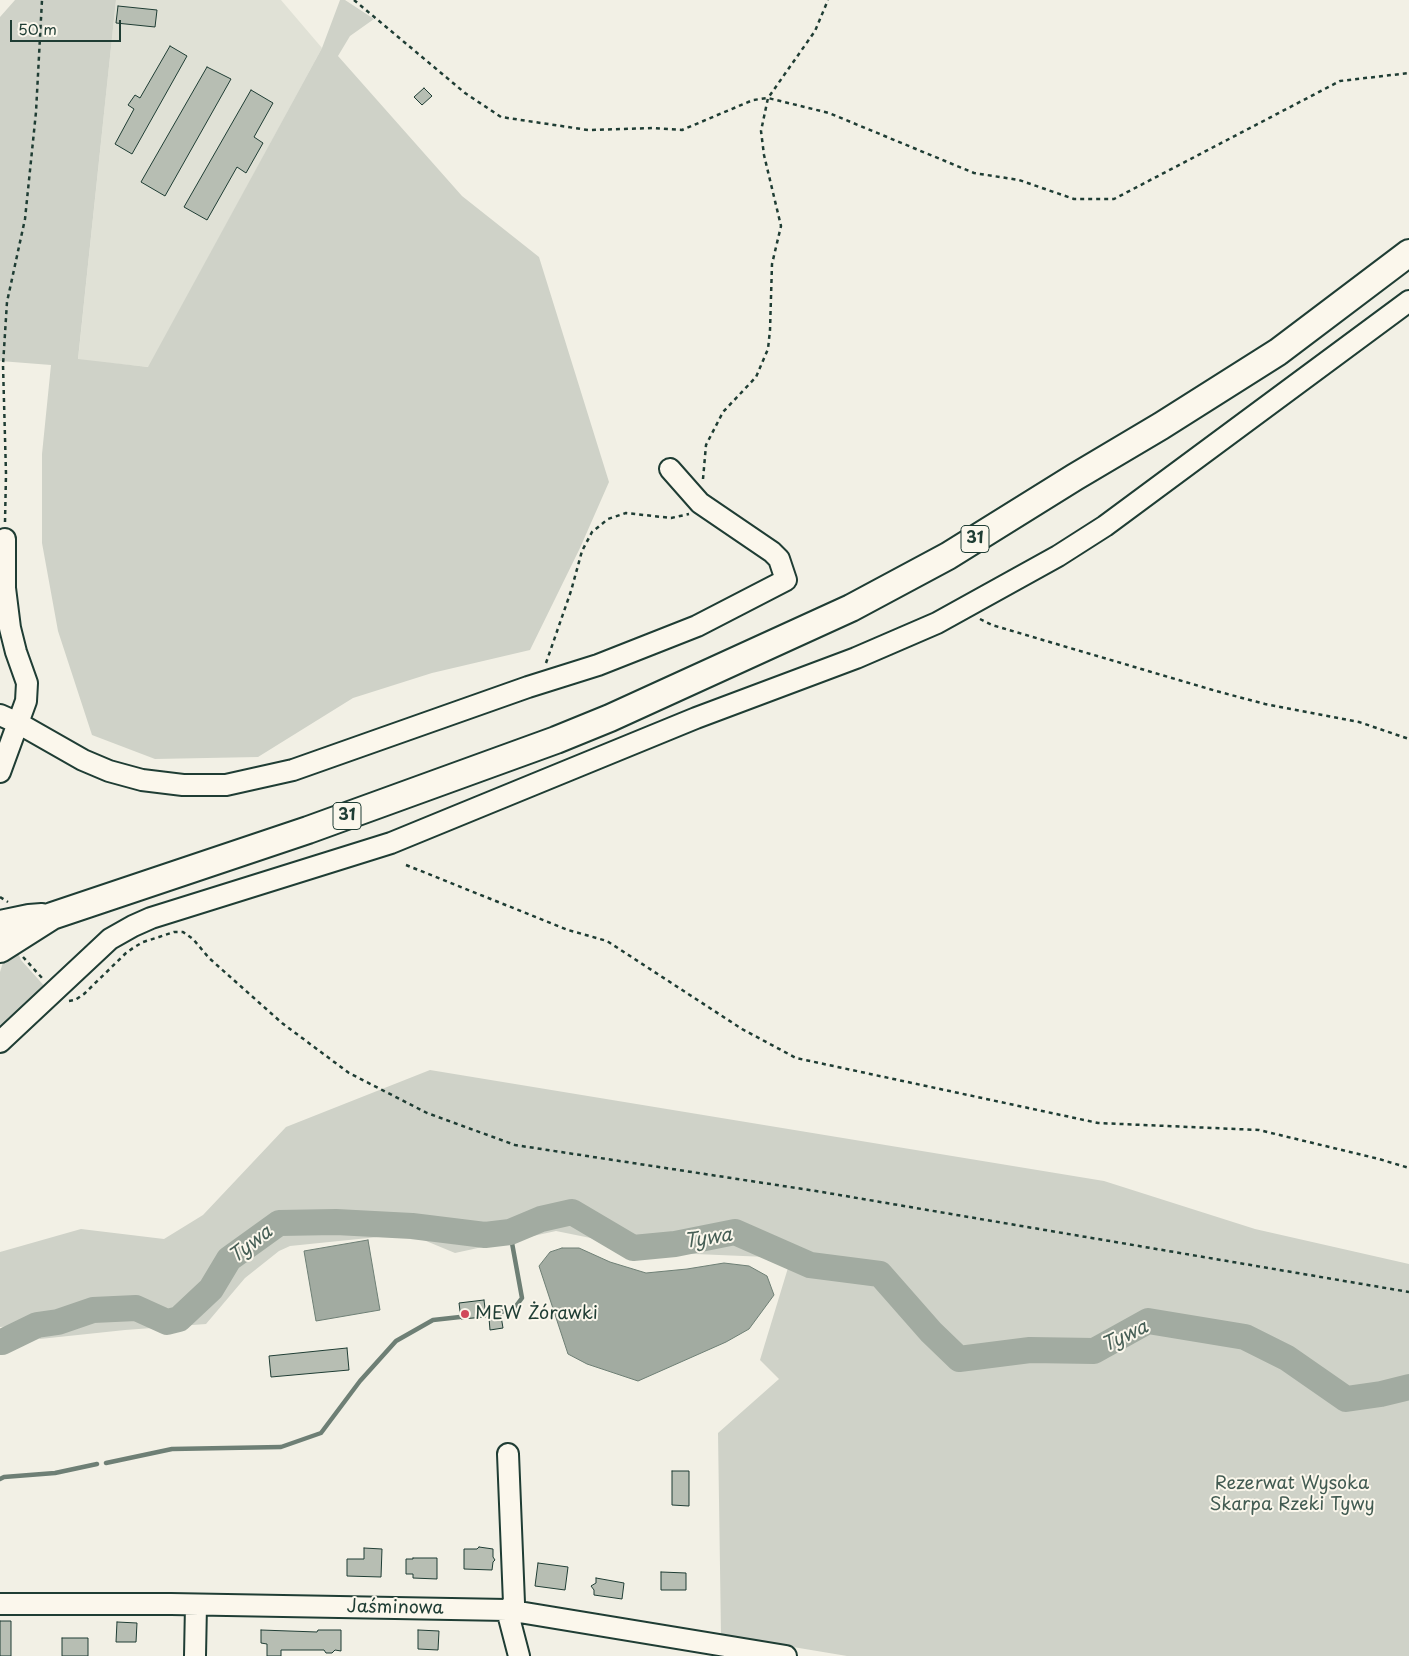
<!DOCTYPE html>
<html>
<head>
<meta charset="utf-8">
<style>
	body { margin:0 }
	#map { position:relative; width:1409px; height:1656px; overflow:hidden; background:#f2f0e5; font-family:"Playpen Sans",sans-serif }
	canvas { display:block }
	.scale { position:absolute; left:10px; top:20px; width:111px; height:22px; box-sizing:border-box; border:2px solid #1f3d34; border-top:0; padding-left:6px; font-size:15px; line-height:18px; white-space:nowrap; color:#1f3d34; -webkit-text-stroke:4px #fbf7ec; paint-order:stroke }
</style>
</head>
<body>
<div id="map">
<canvas width="1409" height="1656"></canvas>
<div class="scale">50 m</div>
</div>
<script>
const c = document.querySelector('canvas').getContext('2d');
c.lineJoin = 'round';
function fill(path, color) {
  c.fillStyle = color;
  c.fill(path, 'evenodd');
}
function poly(rows) {
  const path = new Path2D();
  for (const r of rows) {
    path.moveTo(r[0], r[1]);
    for (let i = 2; i < r.length; i += 2) path.lineTo(r[i], r[i + 1]);
  }
  return path;
}
function trace(path, color, width, dash) {
  c.strokeStyle = color;
  c.lineWidth = width;
  c.lineCap = dash ? 'butt' : 'round';
  c.setLineDash(dash || []);
  c.stroke(path);
}
function write(font, color, halo, rows, align = 'center') {
  c.font = font + ' "Playpen Sans",sans-serif';
  c.lineWidth = 4;
  c.setLineDash([]);
  c.textBaseline = 'middle';
  c.strokeStyle = halo;
  c.fillStyle = color;
  for (const [text, x, y, turn = 0] of rows) {
    c.save();
    c.translate(x, y);
    c.rotate((+turn || 0) * Math.PI / 180);
    c.textAlign = isNaN(turn) ? turn : align;
    if (halo) c.strokeText(text, 0, 0);
    c.fillText(text, 0, 0);
    c.restore();
  }
}
const built = poly([
	[116,0,281,0,322,48,149,367,78,360]
]);
const green = poly([
	[15,0,116,0,78,359,148,367,322,48,340,0,345,0,374,19,350,36,338,56,462,196,539,257,609,482,580,548,530,650,432,673,353,698,258,757,155,759,92,735,58,631,42,543,42,454,51,365,0,361,0,17],
	[15,945,21,960,47,989,0,1033,0,972,4,959],
	[430,1070,1104,1181,1255,1229,1409,1264,1409,1656,847,1656,721,1635,718,1433,779,1379,760,1360,791,1258,647,1252,635,1247,556,1231,455,1253,414,1236,388,1236,290,1246,279,1251,245,1278,206,1324,125,1330,40,1339,26,1323,15,1326,0,1327,0,1252,81,1229,164,1239,203,1215,286,1127]
]);
const water = poly([
	[368,1240,380,1310,316,1321,304,1251,368,1240],
	[562,1248,579,1248,610,1262,646,1273,687,1269,724,1263,749,1266,767,1276,774,1295,749,1329,726,1342,638,1381,587,1364,568,1354,539,1266,550,1252,562,1248]
]);
const stream = poly([
	[486,1314,513,1310,522,1298,510,1232],
	[106,1463,172,1449,281,1447,321,1433,360,1381,396,1341,433,1320,460,1317],
	[0,1479,4,1477,55,1473,97,1464]
]);
const river = poly([
	[0,1342,2,1342,37,1325,58,1322,93,1310,136,1308,167,1322,179,1319,211,1289,229,1259,279,1223,336,1222,412,1226,485,1235,510,1232,541,1219,572,1212,633,1248,675,1244,735,1232,810,1265,880,1274,931,1332,959,1359,1030,1350,1094,1351,1148,1321,1245,1337,1287,1358,1346,1399,1381,1394,1409,1387]
]);
const building = poly([
	[118,6,157,10,155,27,116,23,118,6],
	[170,46,187,56,132,154,115,144,134,109,128,105,135,95,140,98,170,46],
	[207,67,231,79,165,196,141,182,207,67],
	[424,88,432,96,422,105,414,97,424,88],
	[251,90,273,103,254,137,263,143,246,173,237,167,207,220,184,207,251,90],
	[484,1300,486,1317,461,1319,459,1303,484,1300],
	[501,1316,503,1328,490,1330,489,1318,501,1316],
	[347,1348,349,1370,271,1377,269,1356,347,1348],
	[672,1471,689,1471,689,1506,672,1505,672,1471],
	[479,1547,493,1549,493,1557,495,1560,493,1562,492,1570,464,1569,464,1549,477,1549,479,1547],
	[364,1548,382,1549,381,1577,347,1576,347,1559,364,1559,364,1548],
	[413,1558,437,1558,437,1579,413,1578,413,1574,406,1574,406,1559,413,1559,413,1558],
	[538,1563,568,1567,565,1590,535,1586,538,1563],
	[661,1572,686,1573,686,1590,661,1590,661,1572],
	[596,1578,624,1583,622,1599,594,1595,594,1590,591,1586,596,1583,596,1578],
	[0,1621,11,1621,11,1656,0,1656,0,1621],
	[117,1622,137,1623,136,1642,116,1642,117,1622],
	[261,1630,317,1632,318,1630,341,1630,341,1651,335,1650,332,1653,326,1653,324,1650,281,1650,281,1656,267,1656,267,1644,261,1643,261,1630],
	[418,1630,439,1631,438,1650,418,1649,418,1630],
	[62,1638,88,1638,88,1656,62,1656,62,1638]
]);
const path = poly([
	[354,0,465,93,501,117,588,130,652,128,682,130,753,100,768,98,829,113,974,173,1019,180,1074,199,1114,199,1340,81,1409,73],
	[703,479,706,445,723,412,756,377,768,349,770,330,772,264,781,226,764,155,761,131,768,98,815,31,828,0],
	[5,522,6,474,3,365,7,302,25,219,36,112,42,0],
	[980,619,992,625,1216,691,1265,704,1359,722,1409,739],
	[546,663,571,591,582,551,592,532,608,519,626,513,671,518,689,514],
	[406,865,568,930,607,941,742,1029,796,1058,1098,1123,1259,1130,1379,1159,1409,1168],
	[0,897,8,902],
	[23,957,43,979],
	[69,1001,75,1000,84,994,126,953,133,948,143,942,159,937,174,932,183,932,193,939,209,958,282,1023,349,1073,427,1113,515,1145,816,1191,1409,1292]
]);
const minor = poly([
	[0,715,18,723,83,760,109,771,142,780,183,785,226,785,293,770,528,687,598,665,697,626,786,580,779,559,772,552,700,503,670,469],
	[0,772,26,701,27,683,16,652,10,628,5,588,5,539],
	[0,1042,110,939,133,926,151,918,391,843,696,718,856,658,937,623,1058,556,1105,526,1409,301],
	[508,1454,514,1603,507,1610,519,1656],
	[0,1604,171,1604,507,1610,786,1656],
	[195,1656,196,1605]
]);
const major = poly([
	[0,924,29,918,42,917],
	[0,949,52,916,308,830,556,740,610,718,851,608,948,556,1075,477,1161,426,1278,352,1409,253]
]);
const markers = [
	[465,1314,5,"#d1495b"]
];
const shields = [
	[975,539,28],
	[347,816,28]
];
const shieldNames = [
	["31",975,539],
	["31",347,816]
];
const poiNames = [
	["MEW Żórawki",475,1314]
];
const parkNames = [
	["Rezerwat Wysoka",1292,1484],
	["Skarpa Rzeki Tywy",1292,1505]
];
const streetNames = [
	["Jaśminowa",395,1608,1]
];
const waterNames = [
	["Tywa",708,1239,-9],
	["Tywa",251,1245,-38],
	["Tywa",1125,1337,-26]
];
fill(built, '#e0e1d6');
fill(green, '#cfd2c8');
fill(water, '#a2aba1');
trace(water, '#6e7f75', 1);
trace(stream, '#6e7f75', 4.5);
trace(river, '#a2aba1', 26);
fill(building, '#b7beb3');
trace(building, '#1f3d34', 1);
trace(minor, '#1f3d34', 24);
trace(major, '#1f3d34', 30);
trace(path, '#1f3d34', 2.5, [4, 4]);
trace(minor, '#fbf7ec', 20);
trace(major, '#fbf7ec', 26);
for (const [x, y, r, color] of markers) {
  const dot = new Path2D();
  dot.arc(x, y, r, 0, 2 * Math.PI);
  c.fillStyle = color;
  c.fill(dot);
  trace(dot, '#fbf7ec', 2);
}
for (const [x, y, w] of shields) {
  const box = new Path2D();
  box.roundRect(x - w / 2, y - 13.5, w, 27, 4);
  c.fillStyle = '#fbf7ec';
  c.fill(box);
  trace(box, '#1f3d34', 1);
}
write('bold 16px', '#1f3d34', null, shieldNames);
write('18px', '#1f3d34', '#fbf7ec', poiNames, 'left');
write('18px', '#425b52', '#fbf7ec', parkNames);
write('18px', '#1f3d34', '#fbf7ec', streetNames);
write('italic 19px', '#465e55', '#fbf7ec', waterNames);
</script>
</body>
</html>
